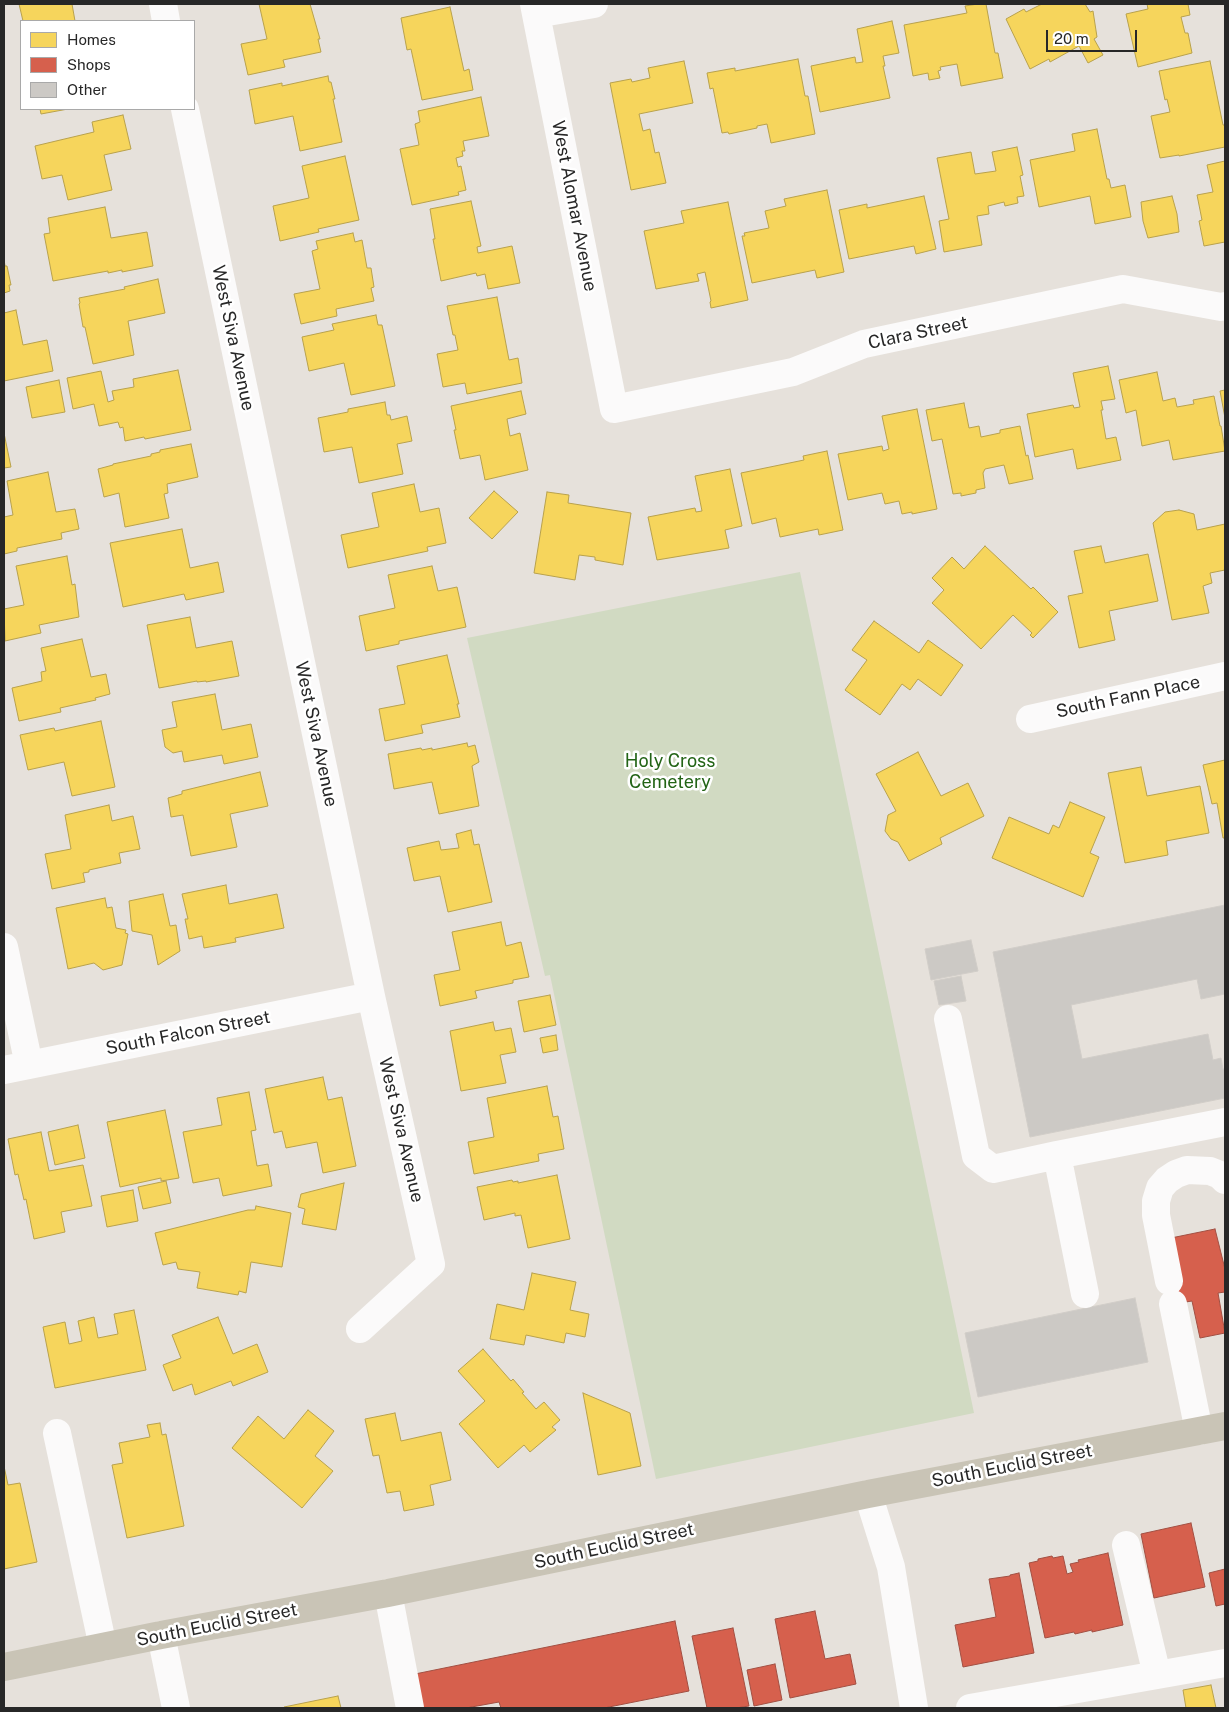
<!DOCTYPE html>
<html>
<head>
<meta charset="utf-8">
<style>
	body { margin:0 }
	#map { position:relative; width:1229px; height:1712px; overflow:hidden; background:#e6e1db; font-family:"Public Sans",sans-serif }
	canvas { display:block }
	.frame { position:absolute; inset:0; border:5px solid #272727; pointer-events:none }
	.legend { position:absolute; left:20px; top:20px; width:175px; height:90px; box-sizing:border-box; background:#fff; border:1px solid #a9a9a9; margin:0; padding:6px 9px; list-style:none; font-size:15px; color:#272727 }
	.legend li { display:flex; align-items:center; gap:10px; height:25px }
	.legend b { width:25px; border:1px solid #a9a9a9 }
	.scale { position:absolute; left:1046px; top:30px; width:91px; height:22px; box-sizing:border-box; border:2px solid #272727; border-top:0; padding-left:6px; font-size:15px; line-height:18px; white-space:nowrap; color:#272727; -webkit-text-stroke:4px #fff; paint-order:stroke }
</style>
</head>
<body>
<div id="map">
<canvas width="1229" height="1712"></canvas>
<div class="frame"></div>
<ul class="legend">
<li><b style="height:14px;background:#f6d55c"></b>Homes</li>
<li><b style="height:14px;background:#d6604d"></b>Shops</li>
<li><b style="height:14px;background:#ccc9c5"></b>Other</li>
</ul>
<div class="scale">20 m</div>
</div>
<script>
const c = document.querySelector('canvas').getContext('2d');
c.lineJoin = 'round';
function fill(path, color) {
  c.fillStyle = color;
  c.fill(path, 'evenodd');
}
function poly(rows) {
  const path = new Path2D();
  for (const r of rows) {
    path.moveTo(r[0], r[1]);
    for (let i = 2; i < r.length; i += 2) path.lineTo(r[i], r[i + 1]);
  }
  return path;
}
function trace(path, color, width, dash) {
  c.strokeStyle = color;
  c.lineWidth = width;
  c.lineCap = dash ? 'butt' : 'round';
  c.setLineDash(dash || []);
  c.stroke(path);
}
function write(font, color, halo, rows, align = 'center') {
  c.font = font + ' "Public Sans",sans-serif';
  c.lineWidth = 5;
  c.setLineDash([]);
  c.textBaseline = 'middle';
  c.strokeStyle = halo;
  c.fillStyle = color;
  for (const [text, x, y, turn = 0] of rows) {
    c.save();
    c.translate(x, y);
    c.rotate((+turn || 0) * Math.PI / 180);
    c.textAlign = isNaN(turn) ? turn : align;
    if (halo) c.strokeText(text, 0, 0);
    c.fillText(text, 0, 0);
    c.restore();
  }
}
const cemetery = poly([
	[800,572,974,1413,656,1479,550,975,545,976,467,638]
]);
const homes = poly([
	[19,4,72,4,75,21,23,21,19,4],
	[259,4,310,4,320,39,318,39,321,52,283,60,285,67,248,75,241,44,267,39,259,4],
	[978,4,986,4,995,53,998,53,1003,78,961,86,957,64,940,67,941,70,938,71,940,78,929,80,928,73,913,76,904,25,967,13,965,6,978,4],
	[1042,4,1085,4,1090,12,1093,11,1097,37,1094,39,1103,55,1088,63,1079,46,1050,62,1049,59,1030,69,1006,19,1024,9,1026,12,1042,4],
	[1147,4,1188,4,1190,15,1181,17,1185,33,1188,33,1192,53,1138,67,1126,14,1148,9,1147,4],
	[450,7,464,71,469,69,473,90,422,100,411,49,407,50,401,18,450,7],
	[892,21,899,53,883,56,885,66,883,66,890,98,820,112,811,66,855,57,856,63,863,62,857,29,892,21],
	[798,59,805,96,808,96,815,134,771,143,767,124,757,126,757,128,729,134,728,132,722,133,713,88,710,89,707,73,735,68,735,71,798,59],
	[684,61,693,103,639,114,643,131,650,129,655,153,659,152,666,183,631,190,610,83,631,79,632,82,650,78,648,68,684,61],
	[1210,61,1223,125,1225,125,1225,147,1179,156,1179,155,1160,158,1151,116,1170,112,1167,99,1165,100,1159,71,1210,61],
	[328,76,329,82,331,82,335,99,333,99,342,142,300,151,293,116,255,124,249,90,282,83,282,86,328,76],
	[481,97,489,136,463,141,465,151,462,151,463,156,456,158,458,167,461,166,466,190,458,192,459,195,412,205,400,149,419,145,415,124,420,122,418,111,481,97],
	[40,109,68,109,41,114,40,109],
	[123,115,131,149,104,155,112,190,68,200,62,175,42,179,35,146,94,132,92,122,123,115],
	[1097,129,1107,179,1109,179,1111,188,1125,185,1131,217,1095,224,1090,196,1039,207,1030,160,1075,151,1072,134,1097,129],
	[1017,147,1023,175,1020,176,1024,196,1017,197,1018,203,1005,206,1004,202,988,206,989,214,977,216,982,245,944,252,939,221,949,219,937,158,971,152,975,174,996,171,992,152,1017,147],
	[345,156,359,220,318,229,319,232,280,241,273,206,309,198,302,166,345,156],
	[1225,161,1225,242,1204,246,1199,221,1202,220,1197,195,1213,192,1207,165,1225,161],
	[827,190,844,272,817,278,815,270,752,283,742,236,745,236,744,233,769,228,765,211,786,206,784,199,827,190],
	[924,196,936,249,916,254,914,246,849,259,839,210,867,204,867,208,924,196],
	[1172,196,1177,214,1179,232,1148,238,1143,221,1141,202,1172,196],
	[471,201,481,246,477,247,478,253,512,246,520,283,488,289,485,274,477,276,476,273,441,281,433,239,435,239,430,209,471,201],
	[728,202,748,300,711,308,710,302,711,301,705,272,697,274,699,281,656,289,644,231,684,223,681,211,728,202],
	[105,207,111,238,147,232,153,266,122,272,122,270,108,273,108,271,53,281,44,234,50,233,48,218,105,207],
	[353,233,355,242,362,240,367,268,371,268,374,287,371,288,374,301,336,309,337,316,301,324,294,294,320,289,312,251,318,249,316,241,353,233],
	[4,259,5,266,7,266,11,285,9,285,10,291,4,293,4,259],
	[158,279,165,313,128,321,134,355,93,364,85,327,83,327,79,304,80,303,79,298,125,289,124,287,158,279],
	[497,297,509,360,518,358,522,383,467,394,465,383,443,387,437,354,458,350,455,335,453,335,447,306,497,297],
	[16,310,23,345,47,340,53,371,4,381,4,313,16,310],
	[376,315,378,325,382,325,395,386,351,395,344,363,309,371,302,337,334,330,332,324,376,315],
	[1108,366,1115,399,1101,401,1103,410,1101,410,1106,439,1116,437,1121,460,1077,469,1073,449,1035,457,1027,414,1073,405,1074,408,1080,407,1073,373,1108,366],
	[178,370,191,430,145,439,144,437,125,441,123,427,120,428,118,422,99,426,94,404,73,409,67,378,101,371,108,402,114,400,112,391,134,387,133,379,178,370],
	[1157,372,1163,401,1175,398,1177,407,1194,404,1193,400,1214,396,1220,426,1221,426,1225,451,1173,460,1169,440,1142,446,1136,410,1126,413,1119,380,1157,372],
	[59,380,65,412,32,418,26,387,59,380],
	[1225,390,1225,418,1220,391,1225,390],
	[521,391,526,414,507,419,510,436,520,433,528,470,485,480,480,455,460,459,454,430,456,430,451,406,521,391],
	[385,402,387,415,390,415,391,420,407,416,412,441,397,444,403,474,359,483,352,447,324,452,318,418,348,412,348,409,385,402],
	[964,403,969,428,979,426,981,437,1000,433,1000,430,1020,426,1026,456,1028,455,1033,479,1009,484,1004,465,985,469,983,473,985,488,976,490,976,493,961,496,961,493,953,494,942,439,932,441,926,410,964,403],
	[917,409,937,509,912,514,912,512,902,514,899,501,885,504,882,493,848,500,838,454,882,446,883,451,889,449,882,416,917,409],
	[4,433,11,467,4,468,4,433],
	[191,444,198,477,167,484,168,493,164,494,169,518,125,527,119,493,104,497,98,469,113,465,113,464,151,456,151,454,160,452,160,450,191,444],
	[827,451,843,530,819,535,818,529,780,537,776,518,752,524,741,473,804,460,803,456,827,451],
	[730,469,742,526,725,530,729,548,657,560,648,517,695,508,696,512,702,511,695,476,730,469],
	[48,472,56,512,75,509,79,529,61,533,62,539,17,548,17,551,4,554,4,517,13,515,7,481,48,472],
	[414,484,420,512,439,508,446,543,427,547,428,551,348,568,341,535,379,527,372,493,414,484],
	[494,491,518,512,492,539,469,518,494,491],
	[547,492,569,495,568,503,631,513,623,565,595,560,595,557,579,555,575,580,534,573,547,492],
	[1179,510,1194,514,1197,530,1225,524,1225,570,1210,573,1212,583,1203,586,1209,613,1172,620,1153,523,1165,512,1179,510],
	[182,529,190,568,218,562,224,592,186,600,184,594,123,607,110,543,182,529],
	[985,546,1031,589,1033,587,1058,612,1033,638,1030,635,1032,633,1013,615,981,649,932,603,944,590,932,578,952,557,964,569,985,546],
	[1101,546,1105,563,1148,554,1158,601,1109,611,1115,640,1079,648,1068,596,1083,593,1074,551,1101,546],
	[67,556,72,585,75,584,79,617,39,625,41,633,5,641,4,609,24,605,16,566,67,556],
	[432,566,438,591,457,587,466,627,399,641,399,644,366,651,359,616,395,608,388,575,432,566],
	[190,617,196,648,232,641,239,676,206,682,206,681,197,682,197,681,159,688,147,625,190,617],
	[874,621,919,653,928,640,963,665,941,696,918,679,910,690,902,684,880,715,845,690,867,660,852,650,874,621],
	[82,639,91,677,106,674,110,694,95,698,96,700,60,708,61,712,19,721,12,688,42,681,41,672,46,671,41,648,82,639],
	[447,655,459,704,457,704,460,717,421,725,423,733,385,741,379,709,405,704,397,666,447,655],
	[215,694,222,730,251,724,258,757,224,764,222,755,184,762,182,751,173,753,165,747,162,730,177,727,172,702,215,694],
	[101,721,115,787,72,796,64,762,28,770,20,735,54,728,55,731,101,721],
	[467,743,468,747,475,745,479,762,472,766,479,806,439,814,432,782,394,789,388,754,421,748,422,750,432,748,432,750,467,743],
	[918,752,941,796,968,783,984,816,940,838,942,844,909,861,898,842,891,839,885,831,888,815,896,811,876,774,918,752],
	[1225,760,1225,838,1223,838,1217,803,1212,804,1203,765,1225,760],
	[1141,767,1147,796,1200,786,1209,833,1166,841,1168,855,1125,863,1108,773,1141,767],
	[260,772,268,806,230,814,237,847,191,856,183,815,171,817,168,798,182,794,182,791,260,772],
	[1070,802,1105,817,1090,853,1099,857,1083,897,992,858,1009,817,1049,834,1053,825,1059,828,1070,802],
	[109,805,112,821,133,816,140,849,119,853,121,863,89,870,89,872,83,873,85,882,52,889,45,854,71,849,65,815,109,805],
	[471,830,474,845,479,844,492,902,448,912,440,876,414,881,407,848,439,841,441,850,459,848,456,834,471,830],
	[226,885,229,904,277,894,284,928,235,938,236,942,204,948,202,936,189,939,185,919,188,919,182,894,226,885],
	[163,894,170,926,176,925,180,951,158,965,152,935,132,931,129,901,163,894],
	[105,898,107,908,112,907,116,928,126,930,125,933,128,934,122,965,103,970,94,963,68,969,56,908,105,898],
	[501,922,506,946,521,942,529,977,513,980,513,983,475,991,477,998,440,1006,434,975,460,970,452,932,501,922],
	[550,995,556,1025,524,1032,518,1001,550,995],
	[493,1022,495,1031,511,1028,516,1052,500,1055,506,1083,461,1091,450,1031,493,1022],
	[556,1035,558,1050,543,1053,540,1038,556,1035],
	[323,1077,328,1100,342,1097,356,1166,323,1173,317,1142,286,1148,282,1131,274,1133,265,1089,323,1077],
	[547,1086,553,1117,558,1116,564,1149,538,1154,539,1161,474,1174,468,1142,494,1137,487,1098,547,1086],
	[249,1092,256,1130,251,1131,257,1166,268,1164,272,1186,223,1196,219,1178,193,1183,183,1132,222,1125,217,1098,249,1092],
	[165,1110,179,1178,161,1181,161,1178,120,1187,107,1122,165,1110],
	[78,1125,85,1158,55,1165,48,1132,78,1125],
	[41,1132,49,1171,83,1165,92,1206,61,1212,65,1232,34,1239,26,1199,24,1200,18,1174,15,1175,8,1139,41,1132],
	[557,1175,570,1239,528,1248,521,1215,515,1216,515,1213,484,1220,477,1187,512,1180,513,1182,518,1181,518,1183,557,1175],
	[166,1181,171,1203,143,1209,138,1187,166,1181],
	[344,1183,336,1230,302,1224,305,1209,298,1207,301,1194,344,1183],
	[133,1190,138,1221,107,1227,101,1196,133,1190],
	[256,1206,291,1213,282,1267,251,1262,246,1293,239,1291,238,1295,197,1288,200,1272,178,1269,176,1262,163,1265,155,1233,248,1210,255,1210,256,1206],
	[532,1273,576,1282,570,1310,589,1314,585,1337,566,1333,564,1343,526,1335,524,1345,490,1339,497,1304,524,1310,532,1273],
	[134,1310,146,1370,55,1388,43,1327,65,1322,69,1344,82,1341,78,1321,94,1317,98,1338,118,1334,114,1314,134,1310],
	[218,1317,233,1354,257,1344,268,1372,233,1386,231,1381,195,1395,192,1384,173,1391,163,1365,181,1358,172,1335,218,1317],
	[483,1349,511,1381,513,1379,524,1392,522,1393,536,1409,544,1402,560,1420,552,1427,556,1430,530,1452,524,1445,498,1468,459,1424,485,1401,458,1371,483,1349],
	[583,1393,630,1413,641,1466,598,1475,583,1393],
	[308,1410,334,1431,315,1456,333,1471,302,1508,232,1448,258,1416,284,1439,308,1410],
	[395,1413,401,1441,441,1432,451,1480,430,1485,434,1505,404,1511,400,1491,387,1493,379,1455,373,1456,365,1419,395,1413],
	[160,1423,162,1435,166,1434,184,1526,127,1538,112,1465,123,1463,119,1443,150,1437,147,1425,160,1423],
	[4,1466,8,1485,20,1483,37,1562,4,1569,4,1466],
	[1211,1685,1216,1708,1186,1708,1183,1690,1211,1685],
	[338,1696,341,1708,284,1708,284,1707,338,1696]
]);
const shops = poly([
	[1215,1229,1225,1269,1225,1292,1218,1293,1225,1333,1200,1338,1192,1301,1173,1304,1171,1238,1215,1229],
	[1191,1523,1205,1587,1154,1598,1141,1534,1191,1523],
	[1108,1553,1123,1625,1092,1632,1092,1630,1075,1634,1074,1632,1045,1638,1029,1563,1038,1561,1038,1559,1052,1556,1053,1558,1063,1556,1067,1574,1073,1572,1070,1564,1079,1562,1078,1560,1108,1553],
	[1225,1569,1225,1604,1216,1606,1209,1573,1225,1569],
	[1019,1573,1034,1653,963,1667,955,1625,996,1617,989,1579,1010,1576,1010,1575,1019,1573],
	[815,1611,825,1659,850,1654,856,1684,790,1698,775,1619,815,1611],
	[675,1621,689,1691,604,1708,501,1708,499,1702,466,1708,422,1708,415,1674,675,1621],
	[733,1628,749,1706,736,1708,707,1708,692,1636,733,1628],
	[775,1664,782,1700,754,1706,747,1670,775,1664]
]);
const building = poly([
	[1225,905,1225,994,1201,999,1197,979,1071,1005,1082,1059,1208,1034,1213,1060,1221,1058,1223,1069,1225,1069,1225,1098,1030,1137,993,952,1225,905],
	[971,940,978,971,931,980,925,949,971,940],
	[961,976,966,1001,939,1005,934,981,961,976],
	[1135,1298,1148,1362,978,1397,965,1333,1135,1298]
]);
const minor = poly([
	[163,4,166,21],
	[534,4,614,409,793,372,864,344,1123,289,1221,307,1225,306],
	[536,14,594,4],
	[185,109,371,996,431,1264,360,1329],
	[1030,719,1225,676],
	[4,947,29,1065],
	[948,1019,976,1156,993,1169,1057,1155,1085,1294],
	[4,1070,371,996],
	[1057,1155,1225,1122],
	[1169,1281,1156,1215,1156,1201,1160,1188,1167,1180,1176,1174,1187,1170,1210,1171,1220,1175,1225,1180],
	[1173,1304,1199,1431],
	[57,1433,103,1647],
	[868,1494,891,1567,914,1708],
	[1126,1545,1157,1675],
	[388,1593,410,1708],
	[161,1635,176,1708],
	[970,1708,1225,1663]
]);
const major = poly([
	[4,1667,161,1635,388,1593,868,1494,1225,1426]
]);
const streetNames = [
	["West Alomar Avenue",574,206,79],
	["Clara Street",918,333,-12],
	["West Siva Avenue",233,338,78],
	["South Fann Place",1128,697,-12],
	["West Siva Avenue",316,734,78],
	["South Falcon Street",188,1033,-11],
	["West Siva Avenue",401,1130,77],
	["South Euclid Street",1012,1466,-11],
	["South Euclid Street",614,1546,-12],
	["South Euclid Street",217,1625,-11]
];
const parkNames = [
	["Holy Cross",670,761],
	["Cemetery",670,782]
];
fill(cemetery, '#d1dac2');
fill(homes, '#f6d55c');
trace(homes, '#b8a14c', 1);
fill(shops, '#d6604d');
trace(shops, '#a24f42', 1);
fill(building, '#ccc9c5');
trace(building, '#d1cdc8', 1);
trace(minor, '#fbfafa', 28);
trace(major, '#c9c4b6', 28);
write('18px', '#272727', '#fff', streetNames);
write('18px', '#236416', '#fff', parkNames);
</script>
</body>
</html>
